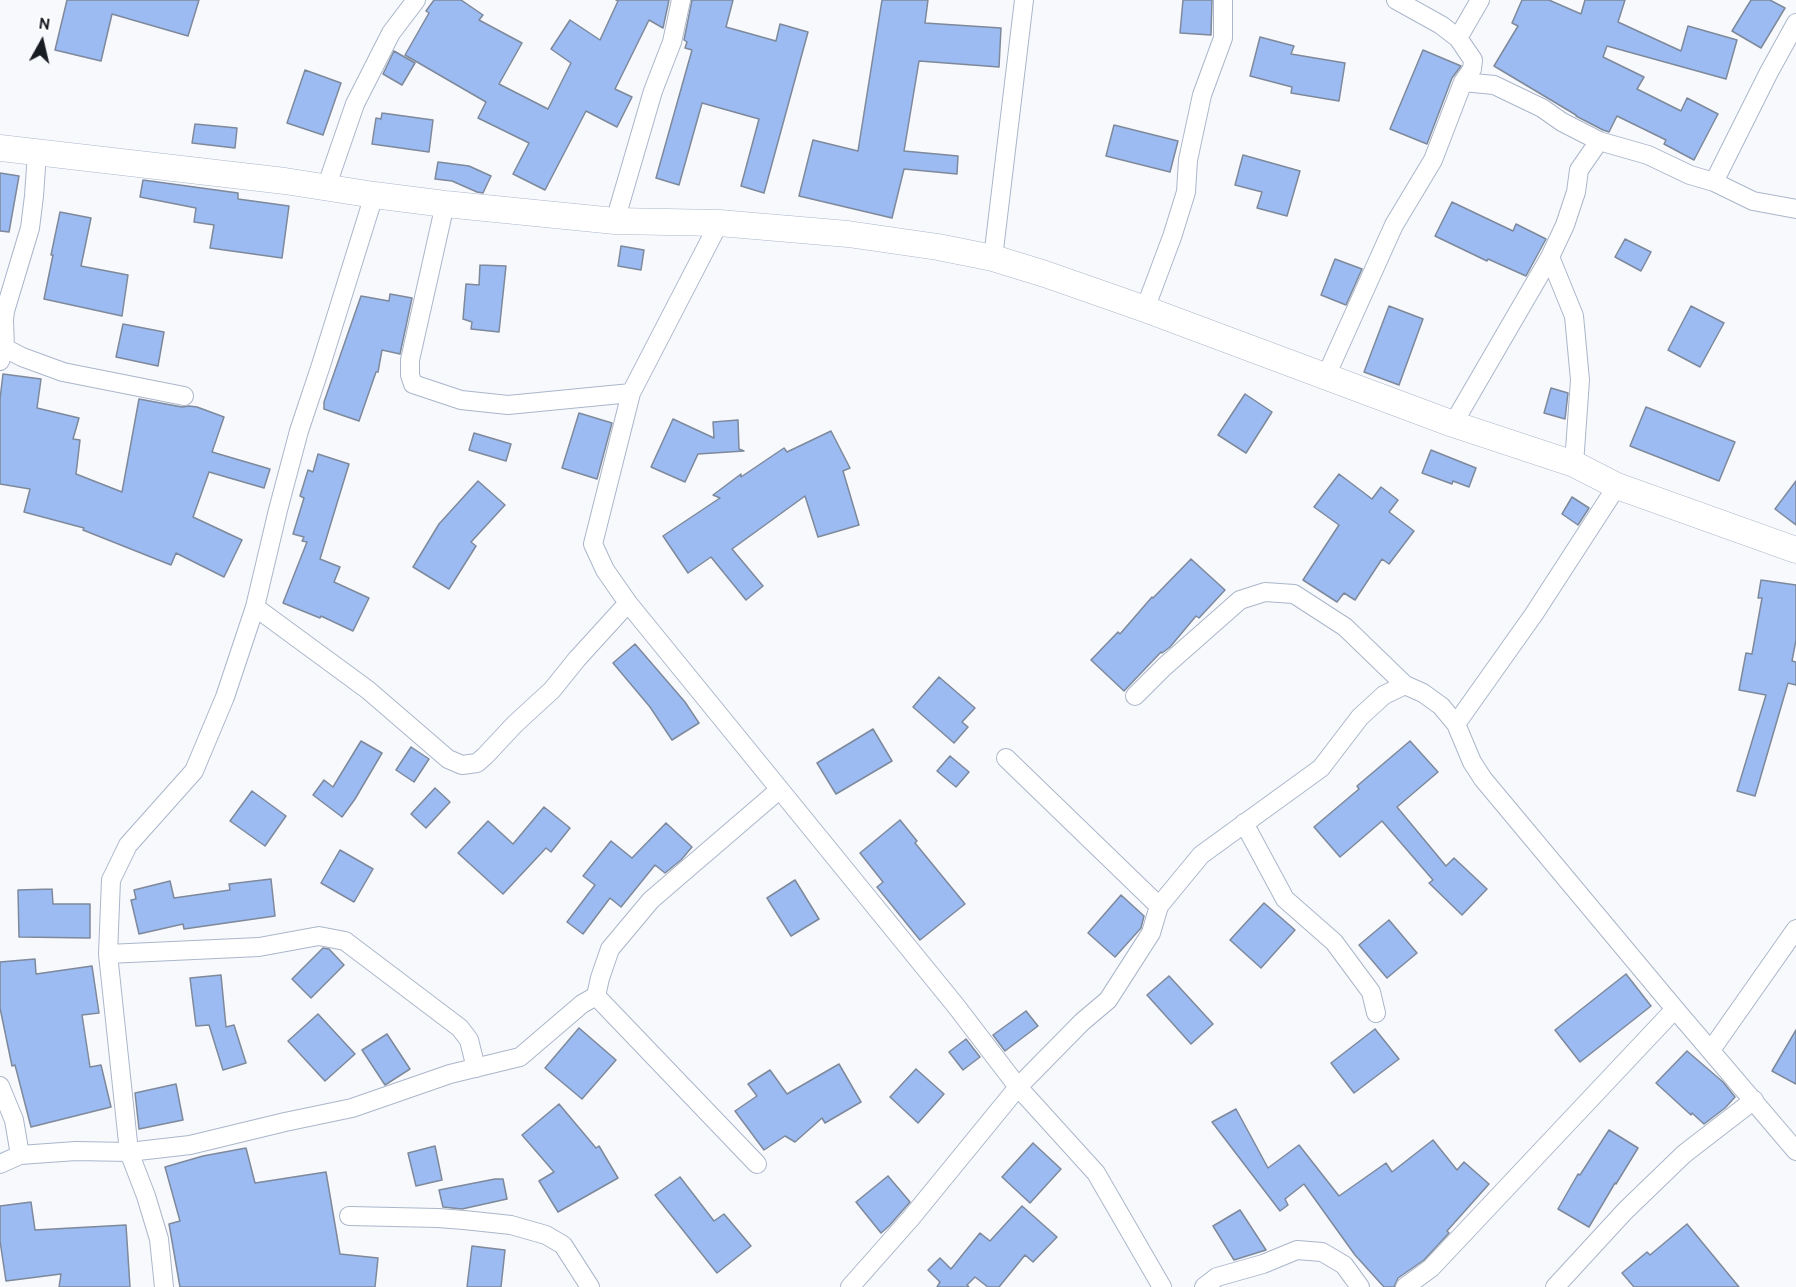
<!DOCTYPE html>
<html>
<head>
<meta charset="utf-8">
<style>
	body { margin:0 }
	#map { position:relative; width:1796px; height:1287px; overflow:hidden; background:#f7f9fd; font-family:Cabin,sans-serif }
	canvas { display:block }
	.north { position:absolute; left:12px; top:12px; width:60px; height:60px; -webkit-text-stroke:4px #fff; paint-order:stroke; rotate:8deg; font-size:16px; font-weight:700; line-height:24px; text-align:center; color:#171b22 }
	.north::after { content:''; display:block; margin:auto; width:21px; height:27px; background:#171b22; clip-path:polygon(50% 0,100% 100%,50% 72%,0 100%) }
</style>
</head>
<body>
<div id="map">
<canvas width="1796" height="1287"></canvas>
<div class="north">N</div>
</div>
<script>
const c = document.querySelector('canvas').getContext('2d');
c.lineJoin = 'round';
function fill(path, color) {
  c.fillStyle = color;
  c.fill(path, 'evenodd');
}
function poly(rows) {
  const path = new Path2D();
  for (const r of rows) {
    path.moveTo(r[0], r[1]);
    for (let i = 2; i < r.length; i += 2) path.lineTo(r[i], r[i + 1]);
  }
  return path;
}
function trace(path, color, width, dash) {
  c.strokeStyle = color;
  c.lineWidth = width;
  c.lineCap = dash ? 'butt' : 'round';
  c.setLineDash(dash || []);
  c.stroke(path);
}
const building = poly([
	[67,0,199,0,188,36,112,14,101,61,55,50,67,0],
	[434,0,461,0,483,15,479,20,522,43,499,84,548,109,571,63,551,49,570,20,600,40,618,1,616,0,669,0,663,28,649,20,615,89,632,97,617,127,586,111,545,190,513,174,529,143,478,118,486,102,405,55,429,13,426,11,434,0],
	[692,0,733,0,726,27,776,41,780,24,808,32,764,193,741,186,759,119,702,103,679,185,656,178,692,50,685,48,687,42,684,40,692,0],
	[882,0,928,0,925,23,1001,28,999,67,919,61,904,151,958,156,957,174,904,169,892,218,799,196,813,140,858,151,882,0],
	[1183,0,1212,0,1211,35,1180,33,1183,0],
	[1522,0,1549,0,1581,14,1585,0,1625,0,1618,22,1681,51,1688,26,1737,40,1726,79,1607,46,1603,57,1644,77,1637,89,1681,111,1687,98,1718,114,1694,160,1664,144,1666,140,1617,116,1609,132,1603,130,1576,116,1576,115,1494,66,1518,26,1512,23,1522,0],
	[1751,0,1770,0,1785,8,1761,48,1732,31,1751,0],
	[1260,37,1294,46,1291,54,1345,63,1339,101,1291,93,1292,87,1250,76,1260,37],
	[1423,50,1461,66,1452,78,1427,144,1390,129,1423,50],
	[394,51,415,63,402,85,383,74,394,51],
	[305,70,341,83,323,135,287,123,305,70],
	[382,113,433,120,429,152,372,144,376,118,381,119,382,113],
	[195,124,237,128,235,148,192,143,195,124],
	[1114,125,1178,141,1170,172,1106,156,1114,125],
	[1243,155,1300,171,1287,216,1257,208,1262,192,1235,185,1243,155],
	[438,162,469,166,491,176,483,193,477,192,452,181,435,179,438,162],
	[0,173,19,176,9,232,0,231,0,173],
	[143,180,238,193,238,199,289,206,282,258,210,248,214,225,194,222,196,208,140,197,143,180],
	[1452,202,1513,231,1516,224,1546,239,1526,276,1488,259,1487,261,1435,236,1452,202],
	[60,212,91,218,81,266,128,275,122,316,44,299,53,255,51,255,60,212],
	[1625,239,1651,252,1641,271,1615,257,1625,239],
	[621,246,644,250,641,270,618,266,621,246],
	[1335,259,1362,269,1346,305,1321,295,1335,259],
	[480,265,506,266,499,332,471,329,472,322,463,319,466,284,479,285,480,265],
	[390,294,412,298,400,354,382,350,378,372,376,372,359,421,324,409,324,402,361,296,389,301,390,294],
	[1389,306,1423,319,1399,385,1364,372,1389,306],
	[1691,306,1724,323,1700,367,1668,350,1691,306],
	[123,324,164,332,158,366,116,357,123,324],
	[3,374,41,379,37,408,79,418,73,439,80,440,76,474,122,492,139,399,182,407,189,406,197,407,224,417,212,452,270,469,264,488,209,472,193,517,242,540,224,577,176,553,171,565,83,530,84,528,24,512,30,489,0,484,0,399,3,374],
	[1551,388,1568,393,1565,419,1544,413,1551,388],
	[1245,394,1272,412,1246,453,1218,435,1245,394],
	[1646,407,1735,442,1719,481,1630,446,1646,407],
	[579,413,612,423,597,479,562,468,579,413],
	[673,419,714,438,713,422,738,420,739,449,744,451,698,454,685,482,651,467,673,419],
	[831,431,850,468,843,471,859,525,818,537,805,496,732,549,763,586,746,600,711,557,688,573,663,536,720,498,713,495,741,474,741,477,784,448,787,452,831,431],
	[474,433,511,444,506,461,469,450,474,433],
	[1431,450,1476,468,1469,487,1453,481,1452,484,1422,473,1431,450],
	[318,454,349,464,320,559,340,567,334,582,369,598,353,631,321,616,320,618,283,603,307,542,302,541,304,537,293,534,304,498,300,496,308,470,313,472,318,454],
	[1339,474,1372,499,1381,487,1398,500,1389,512,1414,531,1389,564,1382,559,1355,600,1344,593,1337,602,1303,580,1339,525,1314,507,1339,474],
	[478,481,505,505,471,542,476,546,449,589,413,567,439,524,478,481],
	[1796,481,1796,525,1775,509,1796,481],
	[1572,497,1589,508,1578,525,1562,514,1572,497],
	[1191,559,1225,590,1199,618,1196,616,1170,647,1162,653,1161,652,1124,691,1091,660,1118,632,1120,634,1152,597,1153,598,1191,559],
	[1761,580,1796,585,1796,640,1792,661,1796,662,1796,685,1788,683,1755,796,1737,791,1766,695,1739,690,1746,653,1752,654,1762,598,1758,598,1761,580],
	[635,644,685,702,699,723,672,740,650,707,613,663,635,644],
	[939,677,975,708,962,722,968,727,954,743,913,707,939,677],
	[873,729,892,761,836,794,817,763,873,729],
	[361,741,382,753,355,799,342,817,313,795,324,780,333,787,361,741],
	[1410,741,1438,772,1397,807,1446,866,1454,858,1487,889,1462,915,1429,883,1433,880,1382,821,1340,857,1314,827,1359,789,1357,786,1410,741],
	[411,747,429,759,414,782,396,770,411,747],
	[950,756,969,772,956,787,937,771,950,756],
	[435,788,450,802,426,828,411,814,435,788],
	[252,791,286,816,265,846,230,821,252,791],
	[544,807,570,828,551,852,546,848,503,894,458,853,488,821,513,844,544,807],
	[900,820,917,841,915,843,965,904,920,940,877,887,883,882,860,853,900,820],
	[666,823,692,847,681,860,665,873,655,865,621,907,610,898,583,934,567,922,595,885,583,876,611,841,632,858,666,823],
	[340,850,373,869,354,902,321,883,340,850],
	[271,879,275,916,184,929,183,924,139,934,131,900,136,899,134,890,170,881,174,898,230,890,229,884,271,879],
	[795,880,819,919,791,936,767,898,795,880],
	[52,889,53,904,90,904,90,938,19,937,18,890,52,889],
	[1121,895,1144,916,1141,928,1115,957,1088,933,1121,895],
	[1264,903,1295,930,1261,968,1230,940,1264,903],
	[1389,920,1417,953,1387,978,1359,945,1389,920],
	[323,948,329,949,344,965,311,998,292,979,323,948],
	[35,959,36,974,92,966,99,1013,82,1015,90,1067,101,1065,111,1107,31,1127,15,1065,12,1066,0,1008,0,962,35,959],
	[1626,974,1651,1006,1580,1062,1555,1030,1626,974],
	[221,975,226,1027,234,1025,246,1063,223,1070,209,1025,196,1026,190,978,221,975],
	[1169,976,1213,1024,1191,1044,1147,995,1169,976],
	[1026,1011,1038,1026,1005,1051,993,1035,1026,1011],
	[318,1014,355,1054,325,1081,288,1041,318,1014],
	[579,1028,616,1060,582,1099,545,1068,579,1028],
	[1375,1029,1399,1059,1354,1093,1331,1063,1375,1029],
	[1796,1030,1796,1084,1772,1071,1796,1030],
	[387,1034,410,1069,385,1085,362,1050,387,1034],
	[966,1039,980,1057,963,1070,949,1052,966,1039],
	[1687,1051,1723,1082,1735,1097,1725,1108,1704,1124,1692,1113,1691,1115,1656,1083,1687,1051],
	[839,1064,861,1102,825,1123,822,1118,795,1142,785,1136,764,1150,735,1111,757,1096,748,1084,770,1070,787,1094,839,1064],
	[916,1069,944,1094,918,1123,890,1097,916,1069],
	[176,1084,183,1120,139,1129,135,1093,176,1084],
	[559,1104,596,1148,599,1146,618,1178,558,1212,539,1181,554,1172,522,1135,559,1104],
	[1236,1109,1268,1168,1299,1145,1339,1196,1386,1163,1392,1172,1433,1140,1457,1170,1464,1162,1489,1184,1447,1231,1449,1233,1424,1260,1398,1278,1394,1287,1384,1287,1355,1255,1304,1184,1285,1199,1288,1205,1280,1211,1212,1122,1236,1109],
	[1609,1130,1638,1148,1616,1184,1615,1183,1589,1227,1558,1209,1578,1174,1580,1175,1609,1130],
	[1033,1143,1061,1169,1030,1203,1002,1177,1033,1143],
	[435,1146,442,1180,416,1186,408,1153,435,1146],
	[246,1148,255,1183,326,1172,340,1254,378,1258,375,1287,180,1287,169,1224,180,1221,165,1167,203,1156,246,1148],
	[888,1176,910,1202,889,1226,881,1233,856,1202,888,1176],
	[680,1177,714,1221,724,1214,751,1246,717,1273,655,1195,680,1177],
	[495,1179,503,1179,507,1199,462,1209,443,1207,439,1190,495,1179],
	[31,1202,35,1230,126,1225,130,1287,59,1287,61,1274,6,1281,0,1241,0,1206,31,1202],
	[1022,1206,1057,1237,1033,1262,1025,1255,999,1287,988,1287,975,1277,967,1285,969,1287,937,1287,940,1282,928,1270,940,1258,951,1269,980,1233,990,1241,1022,1206],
	[1240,1210,1266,1250,1234,1260,1213,1226,1240,1210],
	[1687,1224,1739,1287,1634,1287,1622,1273,1647,1252,1650,1255,1687,1224],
	[472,1246,505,1250,501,1287,467,1287,472,1246]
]);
const street = poly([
	[1396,0,1441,25,1458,38,1473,60,1472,69,1463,82,1494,85,1542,108,1562,122,1599,141,1648,155,1690,175,1714,182,1769,72,1796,23],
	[1458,38,1480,0],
	[1714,182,1753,201,1796,209],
	[326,188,355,104,391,33,416,0],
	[374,195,321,365,299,431,278,510,255,607,225,697,194,771,128,845,111,880,108,954,129,1152,190,1145,285,1122,352,1108,450,1074,520,1057,582,1004,596,996,600,978,610,949,651,900,779,790],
	[445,204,410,360,410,375,413,384,461,400,508,405,631,393,593,544,605,570,628,603,956,1006,1018,1087,1096,1173,1162,1287],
	[615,221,653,91,672,42,681,0],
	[1550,257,1574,316,1580,380,1574,464],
	[993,258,1024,0],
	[1145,309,1172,237,1186,192,1188,160,1202,95,1223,38,1223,0],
	[5,348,22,357,63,372,184,396],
	[0,361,5,348,4,320,5,311,30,228,34,196,37,153],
	[1326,376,1394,225,1433,160,1463,82],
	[631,393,719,223],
	[1453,424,1550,257,1565,225,1576,192,1579,170,1599,141],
	[255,607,368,690,448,759,462,765,477,763,485,756,515,724,552,690,577,659,628,603],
	[1135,696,1164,667,1240,600,1265,592,1294,594,1345,627,1405,685,1423,693,1441,706,1456,724,1472,762,1483,779,1675,1009,1796,1151],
	[1456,724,1534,614,1617,486],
	[1006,758,1159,906],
	[1244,823,1285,899,1334,942,1371,992,1376,1013],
	[108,954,259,947,319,936,345,941,460,1028,469,1040,476,1068],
	[596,996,757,1164],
	[1711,1050,1796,929],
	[0,1086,14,1120,20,1155,76,1151,129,1152,146,1196,159,1239,164,1287],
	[0,1164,20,1155],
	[349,1216,438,1218,464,1220,511,1225,546,1235,563,1245,590,1287],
	[850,1287,911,1218,1018,1087,1082,1022,1108,1000,1151,933,1159,906,1201,855,1321,768,1360,717,1384,695,1405,685],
	[1204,1287,1217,1277,1263,1264,1297,1250,1322,1252,1344,1265,1360,1287],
	[1405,1287,1431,1268,1675,1009],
	[1555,1287,1625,1211,1684,1154,1754,1100]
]);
const secondary = poly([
	[0,148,285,181,374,195,445,204,615,221,719,223,848,234,938,247,993,258,1045,274,1145,309,1453,424,1574,464,1617,486,1796,550]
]);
fill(building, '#9bbbf2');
trace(building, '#7e899b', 1.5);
trace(street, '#abb6ca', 20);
trace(secondary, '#abb6ca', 27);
trace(street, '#fff', 18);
trace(secondary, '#fff', 26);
</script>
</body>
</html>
